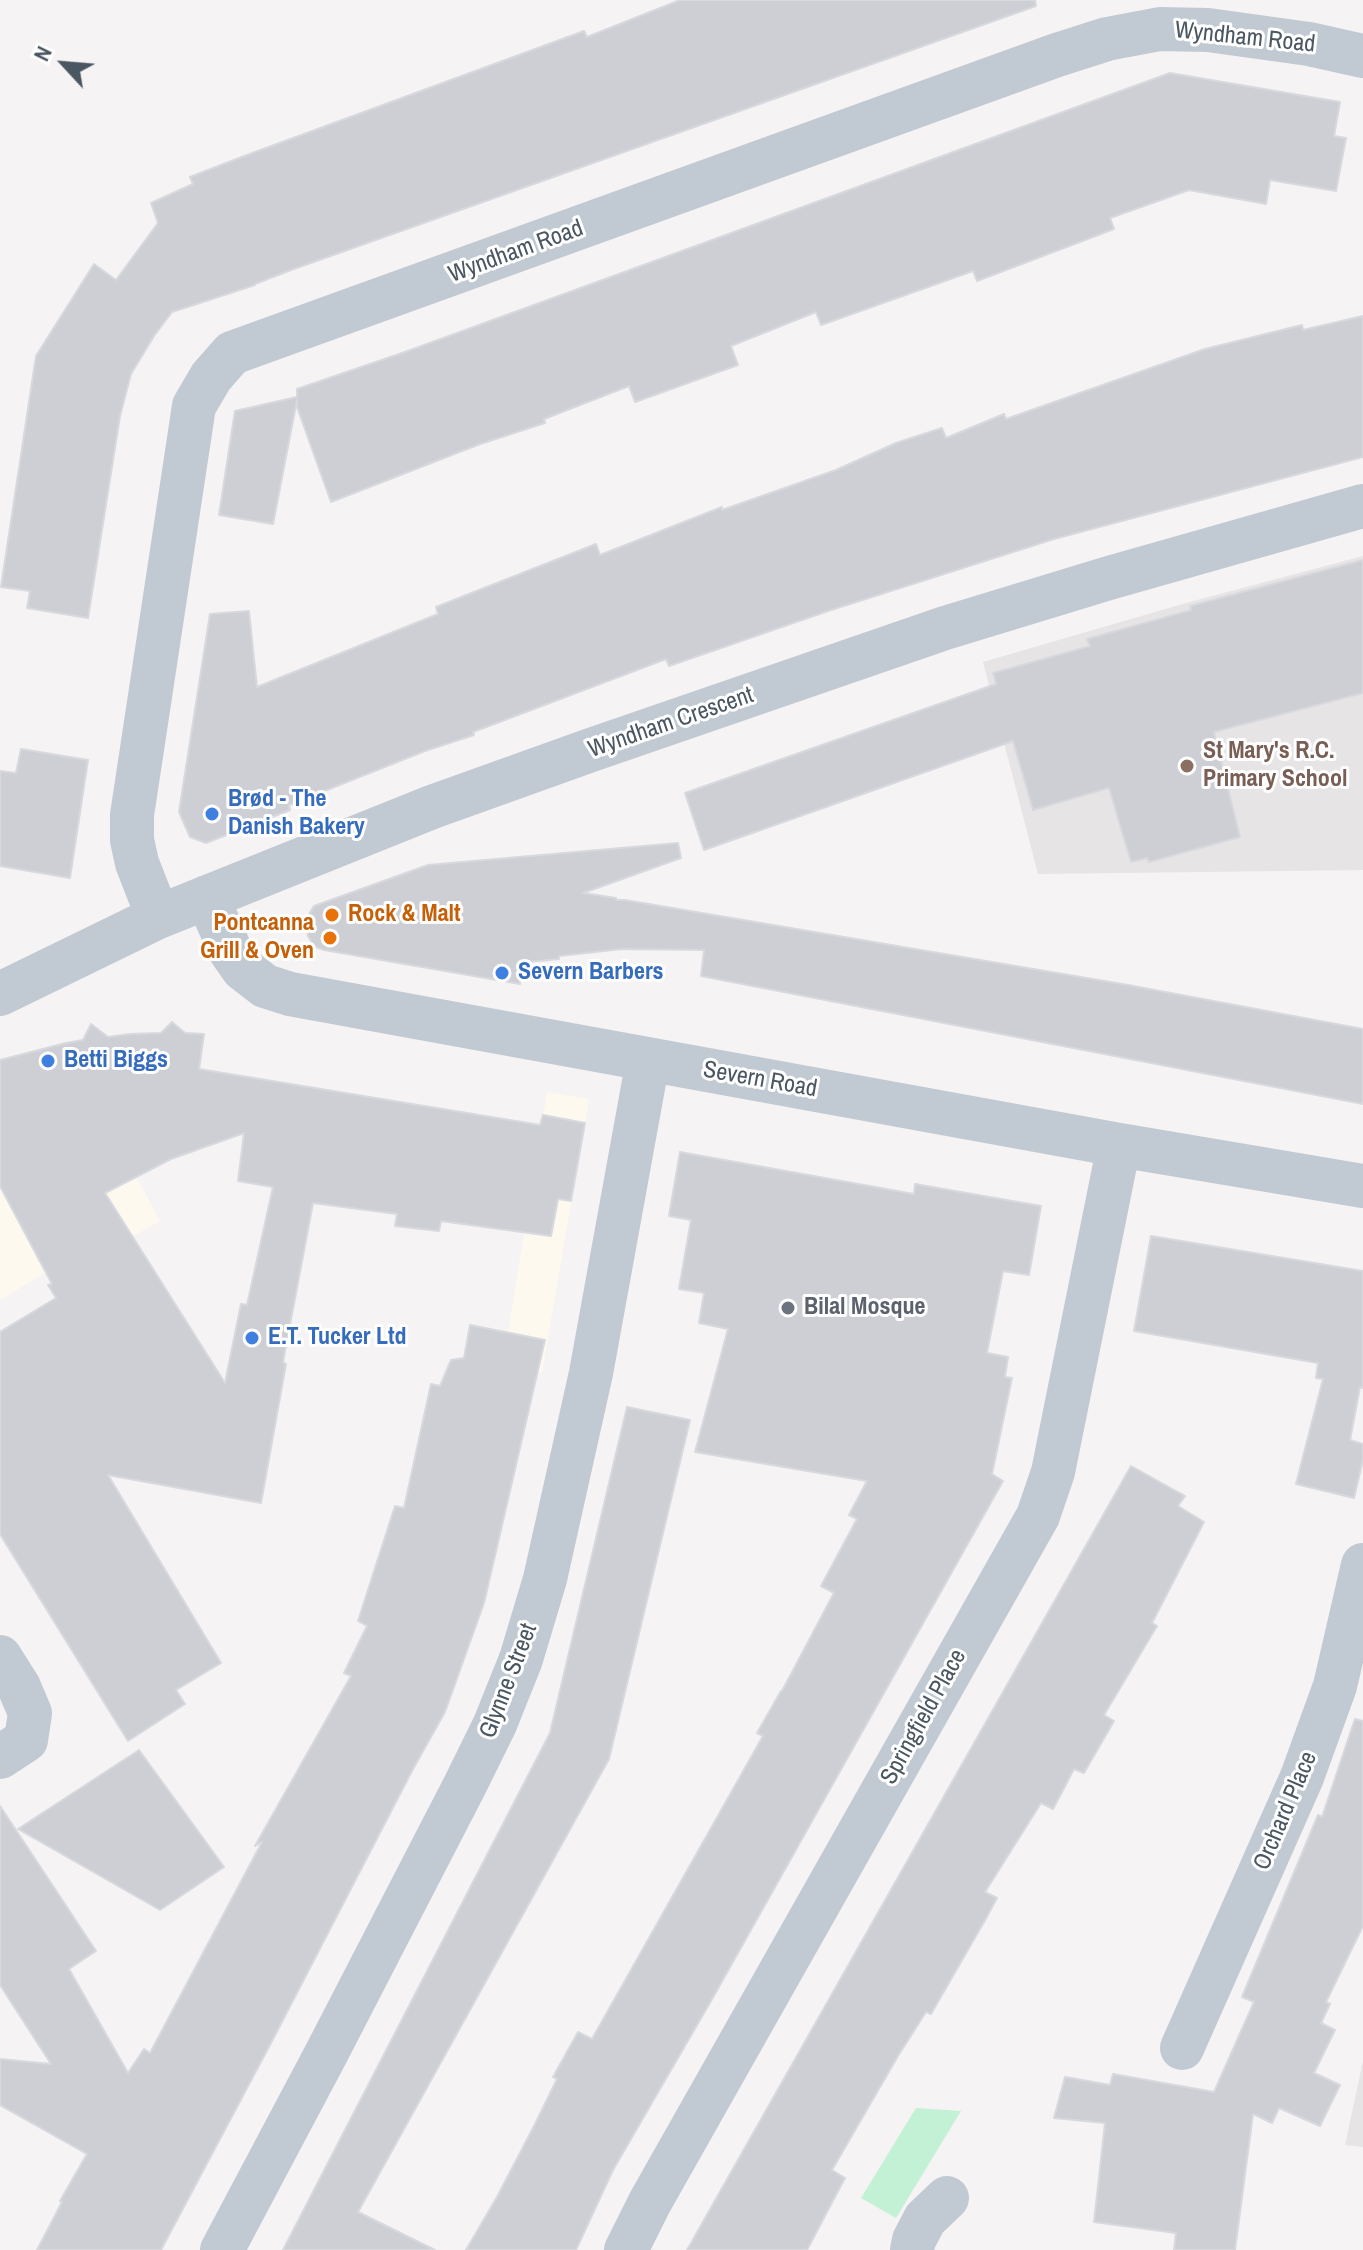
<!DOCTYPE html>
<html>
<head>
<meta charset="utf-8">
<style>
	body { margin:0 }
	#map { position:relative; width:1363px; height:2250px; overflow:hidden; background:#f5f3f3; font-family:"Archivo Narrow",sans-serif }
	canvas { display:block }
	.north { position:absolute; left:24px; top:24px; width:80px; height:80px; -webkit-text-stroke:6px #fff; paint-order:stroke; rotate:296deg; font-size:22px; font-weight:700; line-height:32px; text-align:center; color:#4a5661 }
	.north::after { content:''; display:block; margin:auto; width:28px; height:36px; background:#4a5661; clip-path:polygon(50% 0,100% 100%,50% 72%,0 100%) }
</style>
</head>
<body>
<div id="map">
<canvas width="1363" height="2250"></canvas>
<div class="north">N</div>
</div>
<script>
const c = document.querySelector('canvas').getContext('2d');
c.lineJoin = 'round';
function fill(path, color) {
  c.fillStyle = color;
  c.fill(path, 'evenodd');
}
function poly(rows) {
  const path = new Path2D();
  for (const r of rows) {
    path.moveTo(r[0], r[1]);
    for (let i = 2; i < r.length; i += 2) path.lineTo(r[i], r[i + 1]);
  }
  return path;
}
function trace(path, color, width, dash) {
  c.strokeStyle = color;
  c.lineWidth = width;
  c.lineCap = dash ? 'butt' : 'round';
  c.setLineDash(dash || []);
  c.stroke(path);
}
function write(font, color, halo, rows, align = 'center') {
  c.font = font + ' "Archivo Narrow",sans-serif';
  c.lineWidth = 6;
  c.setLineDash([]);
  c.textBaseline = 'middle';
  c.strokeStyle = halo;
  c.fillStyle = color;
  for (const [text, x, y, turn = 0] of rows) {
    c.save();
    c.translate(x, y);
    c.rotate((+turn || 0) * Math.PI / 180);
    c.textAlign = isNaN(turn) ? turn : align;
    if (halo) c.strokeText(text, 0, 0);
    c.fillText(text, 0, 0);
    c.restore();
  }
}
const commercial = poly([
	[65,1043,160,1221,118,1245,92,1245,0,1300,0,1062],
	[547,1092,589,1099,542,1373,464,1358,470,1325,508,1332]
]);
const education = poly([
	[1363,556,1363,870,1038,874,983,662,1186,603],
	[1363,2061,1363,2147,1345,2145]
]);
const green = poly([
	[916,2108,961,2111,896,2218,861,2198]
]);
const building = poly([
	[680,0,1035,0,1036,6,291,270,255,284,255,285,172,312,154,336,131,374,120,416,88,618,27,608,30,591,1,587,36,356,94,264,116,280,158,223,151,203,193,184,190,177,247,155,584,31,587,37,680,0],
	[1170,73,1340,102,1334,136,1346,138,1336,191,1270,180,1266,204,1189,190,1110,218,1114,229,977,281,973,271,821,325,816,312,731,346,738,365,635,402,629,386,544,419,545,423,480,444,331,502,297,407,297,400,273,524,219,515,235,411,297,397,297,389,405,352,1170,73],
	[1363,316,1363,457,1054,539,828,611,669,666,666,659,473,732,474,735,425,751,289,805,290,810,206,843,190,837,179,812,210,614,249,611,257,687,438,614,436,607,596,544,600,555,722,507,722,510,836,470,896,443,942,428,946,438,1004,414,1006,419,1205,349,1302,325,1303,330,1363,316],
	[1363,560,1363,693,1214,732,1240,837,1149,862,1147,858,1131,862,1109,788,1033,810,1013,741,704,850,685,793,996,684,993,673,1090,646,1087,639,1191,610,1190,606,1363,560],
	[21,749,88,760,70,878,0,866,0,771,16,773,21,749],
	[678,843,681,858,583,893,616,898,616,900,625,900,1128,985,1363,1029,1363,1104,701,976,704,950,622,949,559,956,559,959,518,963,520,984,324,950,314,946,308,936,305,921,314,906,428,865,678,843],
	[172,1022,185,1033,204,1034,199,1069,540,1125,543,1115,585,1123,571,1201,558,1199,551,1236,441,1221,439,1231,395,1226,397,1214,313,1203,283,1362,286,1364,261,1503,108,1475,221,1663,176,1690,185,1704,128,1741,0,1534,0,1332,56,1298,48,1285,52,1284,0,1186,0,1060,66,1043,83,1040,91,1024,108,1037,130,1034,161,1033,172,1022],
	[244,1133,238,1181,273,1187,247,1305,241,1304,225,1383,105,1193,171,1159,244,1133],
	[680,1152,914,1194,915,1184,1041,1206,1029,1275,1003,1271,987,1353,1008,1357,1005,1377,1012,1378,992,1474,1003,1481,711,2001,613,2170,576,2250,466,2250,497,2197,534,2126,557,2079,553,2077,578,2032,592,2039,763,1736,757,1733,781,1691,782,1691,834,1593,821,1586,857,1519,849,1515,867,1481,695,1452,728,1329,699,1323,704,1293,679,1289,691,1220,669,1216,680,1152],
	[1151,1236,1363,1271,1363,1388,1360,1387,1350,1440,1363,1444,1363,1460,1354,1498,1296,1484,1323,1379,1316,1378,1318,1363,1134,1331,1151,1236],
	[470,1325,545,1340,484,1603,445,1712,413,1769,271,2043,161,2250,37,2250,62,2202,60,2201,87,2154,0,2105,0,2059,51,2064,0,1985,0,1806,96,1951,69,1969,128,2073,144,2049,150,2053,262,1842,255,1846,351,1676,344,1673,367,1626,358,1621,395,1506,404,1508,431,1384,440,1386,451,1360,464,1358,470,1325],
	[627,1407,690,1420,609,1759,358,2212,435,2250,283,2250,550,1733,627,1407],
	[1131,1466,1185,1496,1178,1506,1204,1522,1152,1623,1157,1626,1104,1715,1114,1721,1084,1773,1074,1769,1053,1809,1041,1803,985,1892,997,1898,984,1922,931,2014,926,2012,898,2056,832,2170,845,2178,807,2250,687,2250,1131,1466],
	[1355,1719,1363,1721,1363,1926,1326,2002,1330,2004,1321,2023,1335,2030,1314,2073,1340,2085,1320,2126,1279,2108,1272,2123,1253,2114,1235,2250,1174,2250,1176,2233,1094,2222,1105,2123,1054,2118,1065,2077,1110,2085,1113,2074,1214,2092,1254,2002,1242,1997,1318,1815,1322,1817,1355,1719],
	[139,1750,224,1867,160,1910,18,1829,139,1750]
]);
const street = poly([
	[207,897,231,952,243,969,265,986,290,994,1119,1145,1363,1186],
	[158,917,137,863,132,840,132,815,194,406,211,377,232,353,1057,55,1107,39,1160,29,1208,30,1309,44,1363,56],
	[0,994,158,917,432,807,591,750,945,628,1109,578,1363,506],
	[0,1657,19,1687,30,1713,26,1740,0,1757],
	[1182,2048,1302,1777,1335,1686,1363,1565],
	[222,2250,326,2054,465,1785,495,1724,521,1659,545,1579,591,1373,648,1060],
	[626,2250,650,2202,1038,1516,1053,1472,1119,1145],
	[912,2250,914,2240,925,2219,947,2198]
]);
const markers = [
	[1187,766,8,"#8d6e63"],
	[212,814,8,"#3f7fe0"],
	[332,915,8,"#e8710a"],
	[330,938,8,"#e8710a"],
	[502,973,8,"#3f7fe0"],
	[48,1061,8,"#3f7fe0"],
	[788,1308,8,"#6b7280"],
	[252,1338,8,"#3f7fe0"]
];
const streetNames = [
	["Wyndham Road",1245,38,6],
	["Wyndham Road",516,252,-20],
	["Wyndham Crescent",671,723,-19],
	["Severn Road",760,1080,10],
	["Glynne Street",509,1681,-69],
	["Springfield Place",924,1717,-61],
	["Orchard Place",1286,1811,-67]
];
const educationNames = [
	["St Mary's R.C.",1203,752],
	["Primary School",1203,780]
];
const shopNames = [
	["Brød - The",228,800],
	["Danish Bakery",228,828],
	["Severn Barbers",518,973],
	["Betti Biggs",64,1061],
	["E.T. Tucker Ltd",268,1338]
];
const foodNames = [
	["Rock & Malt",348,915],
	["Pontcanna",314,924,"right"],
	["Grill & Oven",314,952,"right"]
];
const worshipNames = [
	["Bilal Mosque",804,1308]
];
fill(commercial, '#fdf9ef');
fill(education, '#e6e4e5');
fill(green, '#c3f1d5');
fill(building, '#cdcfd5');
trace(building, '#d7d9de', 2);
trace(street, '#c1cad2', 44);
for (const [x, y, r, color] of markers) {
  const dot = new Path2D();
  dot.arc(x, y, r, 0, 2 * Math.PI);
  c.fillStyle = color;
  c.fill(dot);
  trace(dot, '#fff', 3);
}
write('24px', '#4a5661', '#fff', streetNames);
write('bold 24px', '#785e54', '#fff', educationNames, 'left');
write('bold 24px', '#366cbe', '#fff', shopNames, 'left');
write('bold 24px', '#c56008', '#fff', foodNames, 'left');
write('bold 24px', '#5b616d', '#fff', worshipNames, 'left');
</script>
</body>
</html>
